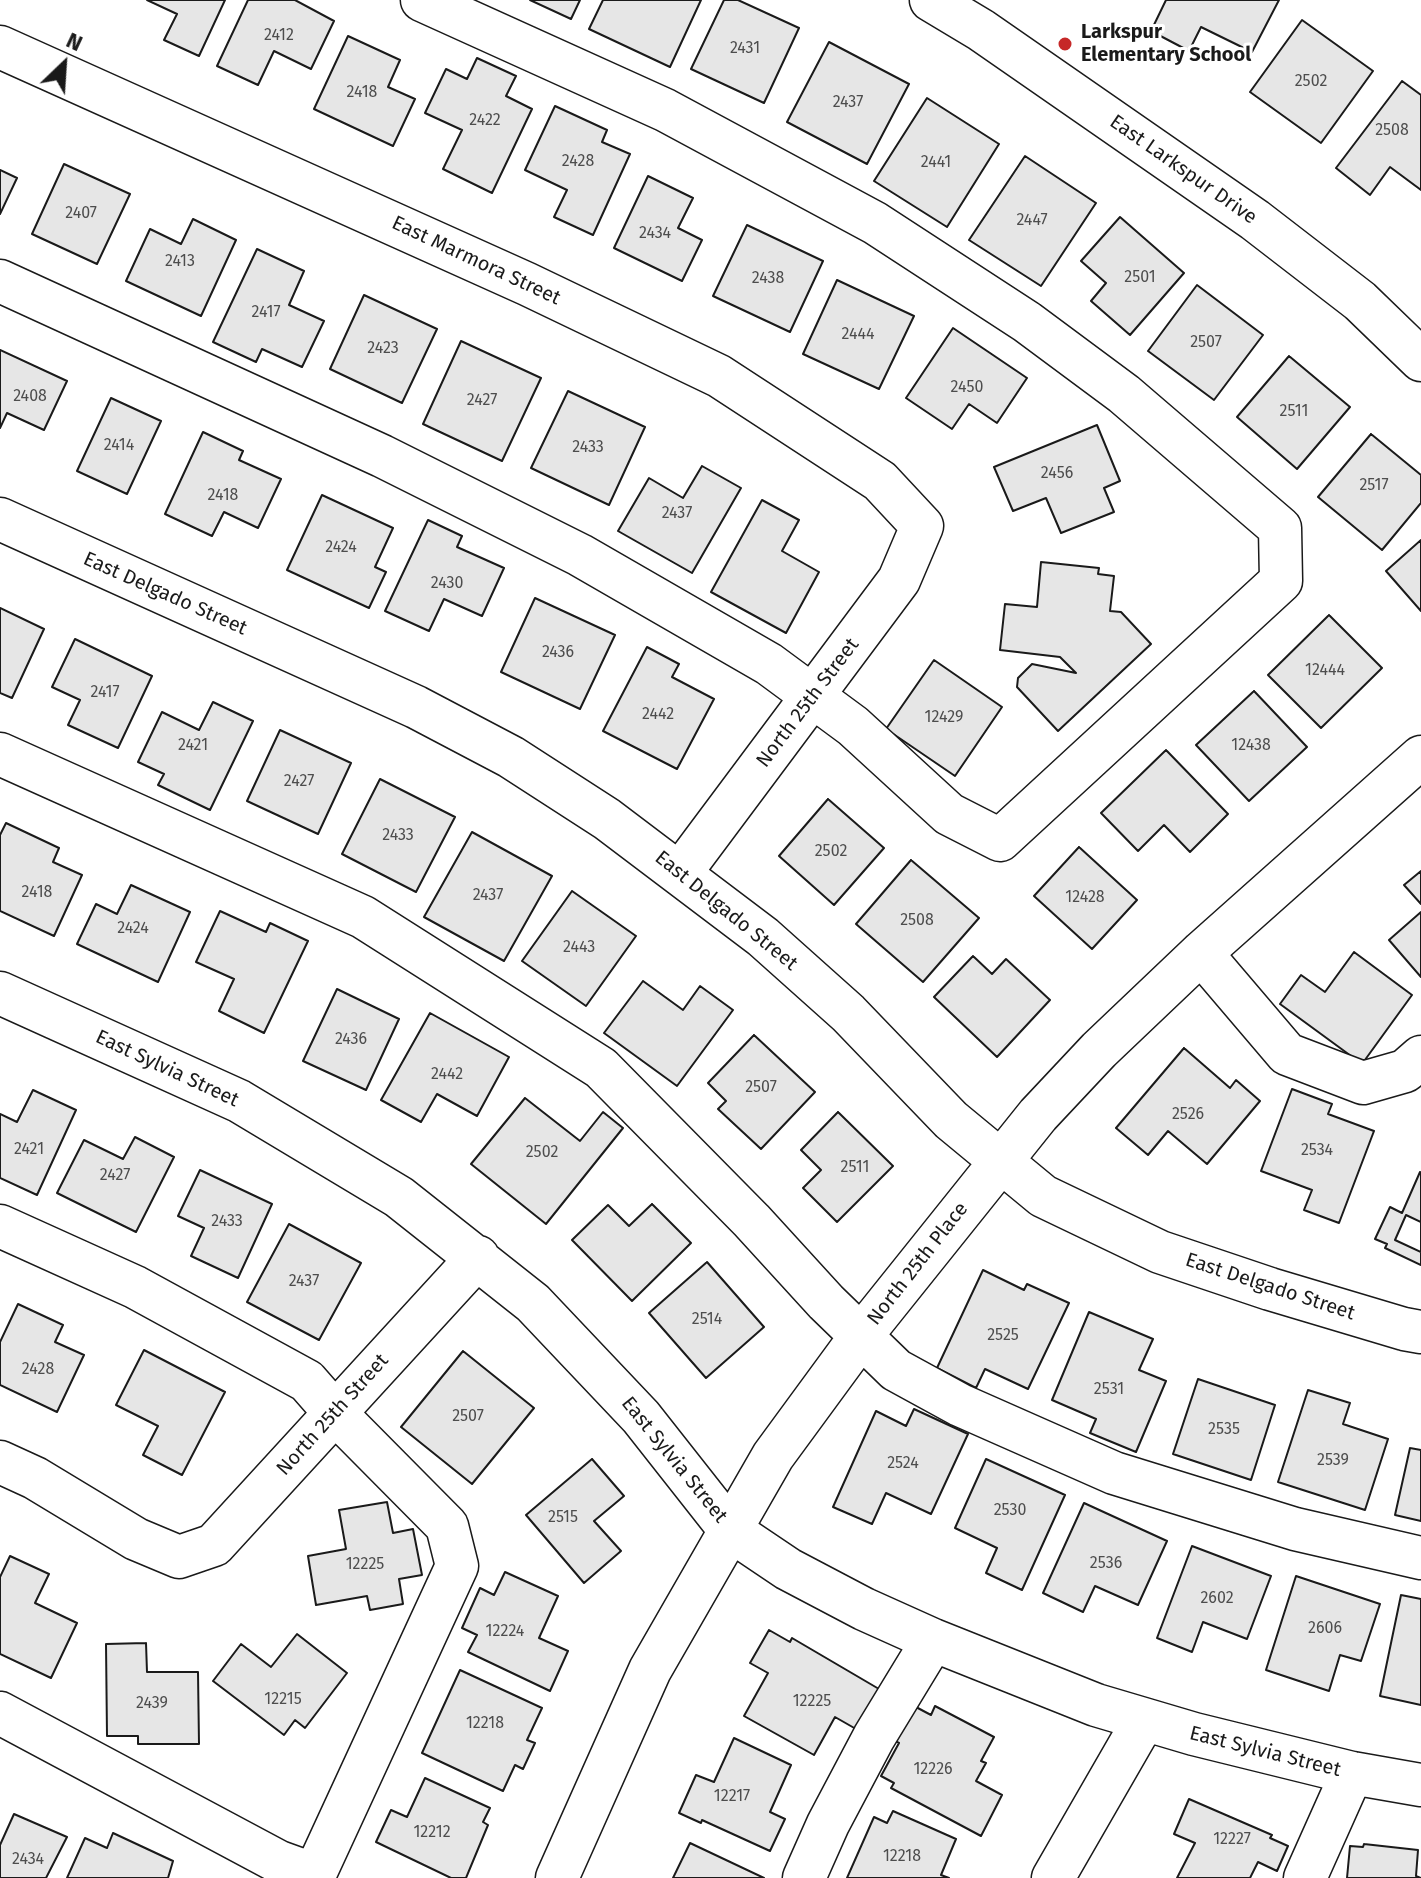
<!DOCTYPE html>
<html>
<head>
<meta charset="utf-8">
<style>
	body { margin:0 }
	#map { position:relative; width:1421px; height:1878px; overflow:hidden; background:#fff; font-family:"Fira Sans",sans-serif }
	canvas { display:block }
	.north { position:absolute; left:24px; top:24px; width:80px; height:80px; -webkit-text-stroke:6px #fff; paint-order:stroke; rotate:25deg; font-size:22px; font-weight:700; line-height:32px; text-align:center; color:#1a1a1a }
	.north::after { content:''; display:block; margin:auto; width:28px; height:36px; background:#1a1a1a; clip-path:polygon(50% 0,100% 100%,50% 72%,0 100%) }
</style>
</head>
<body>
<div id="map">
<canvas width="1421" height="1878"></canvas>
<div class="north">N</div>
</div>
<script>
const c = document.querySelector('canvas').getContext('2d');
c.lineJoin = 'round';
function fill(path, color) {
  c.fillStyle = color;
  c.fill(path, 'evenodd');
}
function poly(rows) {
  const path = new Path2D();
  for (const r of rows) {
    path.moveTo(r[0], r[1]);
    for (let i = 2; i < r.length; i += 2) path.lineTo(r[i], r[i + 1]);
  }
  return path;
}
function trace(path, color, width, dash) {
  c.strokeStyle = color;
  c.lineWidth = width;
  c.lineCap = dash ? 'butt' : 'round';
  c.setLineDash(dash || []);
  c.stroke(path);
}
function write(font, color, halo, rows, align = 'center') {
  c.font = font + ' "Fira Sans",sans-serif';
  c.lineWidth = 6;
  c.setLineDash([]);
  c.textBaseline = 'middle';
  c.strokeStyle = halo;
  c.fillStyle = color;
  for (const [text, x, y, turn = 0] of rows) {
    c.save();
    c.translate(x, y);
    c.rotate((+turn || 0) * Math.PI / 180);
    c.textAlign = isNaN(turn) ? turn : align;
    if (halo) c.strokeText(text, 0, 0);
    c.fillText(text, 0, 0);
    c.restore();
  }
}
const building = poly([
	[147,0,225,0,199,56,164,40,177,14,147,0],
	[248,0,295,0,334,21,311,69,274,51,258,85,217,66,248,0],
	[530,0,580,0,571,19,530,0],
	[603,0,701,0,670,67,589,29,603,0],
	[724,0,738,0,799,28,764,103,691,69,724,0],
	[1166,0,1279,0,1252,52,1201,27,1189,51,1151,31,1166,0],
	[1302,20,1373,71,1321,143,1250,92,1302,20],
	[348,36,400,60,388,87,415,99,393,146,314,109,348,36],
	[829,42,909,84,867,164,787,122,829,42],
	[477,58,516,76,506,96,532,109,492,193,443,169,462,130,425,113,446,69,467,79,477,58],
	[1402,81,1421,95,1421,190,1390,167,1370,195,1336,168,1402,81],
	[927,98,999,144,947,227,874,181,927,98],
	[555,106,607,130,602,142,630,154,593,235,554,217,567,190,525,170,555,106],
	[1025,156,1096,203,1041,286,969,240,1025,156],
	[64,164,130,194,97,264,32,234,64,164],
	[0,170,17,178,0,214,0,170],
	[648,176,693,198,678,228,702,240,682,281,614,248,648,176],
	[1120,217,1184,273,1130,335,1091,301,1106,283,1081,261,1120,217],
	[193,219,236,240,201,316,126,281,150,229,181,244,193,219],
	[747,225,823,261,790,332,713,296,747,225],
	[257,249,304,271,289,305,324,321,302,367,262,349,256,362,213,342,257,249],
	[837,280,914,316,879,389,803,354,837,280],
	[1197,285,1263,335,1214,400,1148,351,1197,285],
	[364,295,437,329,402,403,330,369,364,295],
	[953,328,1027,378,997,423,969,404,952,429,906,398,953,328],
	[461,341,541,378,502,461,423,424,461,341],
	[0,350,67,381,44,430,7,413,0,428,0,350],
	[1289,356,1350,407,1297,469,1237,417,1289,356],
	[568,391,645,427,609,505,531,468,568,391],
	[111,398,161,421,127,494,77,471,111,398],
	[1097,425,1120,481,1104,488,1114,512,1061,533,1046,498,1013,511,994,467,1097,425],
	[203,432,243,451,239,460,281,479,258,528,224,512,212,536,165,514,203,432],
	[1371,434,1421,475,1421,503,1382,550,1318,497,1371,434],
	[702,466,741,488,692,573,618,531,649,478,683,498,702,466],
	[322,495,393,528,375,567,386,572,369,608,287,570,322,495],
	[762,500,799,520,782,551,819,572,786,633,711,592,762,500],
	[428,520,462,536,457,547,504,568,482,616,444,599,429,631,385,611,428,520],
	[1421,540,1421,611,1386,571,1421,540],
	[1041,562,1099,568,1098,574,1114,576,1110,611,1121,612,1151,644,1058,731,1017,687,1018,678,1032,664,1076,673,1060,657,1000,650,1005,604,1037,607,1041,562],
	[535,598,615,635,580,709,501,672,535,598],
	[0,608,44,629,12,698,0,693,0,608],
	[1329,615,1382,668,1321,728,1268,675,1329,615],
	[75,639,152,676,118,748,68,725,80,700,52,687,75,639],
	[647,647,679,664,672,677,714,699,677,769,603,731,647,647],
	[934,660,1002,707,955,776,886,729,934,660],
	[1254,691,1307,747,1249,801,1196,745,1254,691],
	[213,702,253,721,210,810,158,785,164,774,138,762,162,712,199,730,213,702],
	[280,730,351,763,318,834,247,801,280,730],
	[1166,750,1228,814,1190,852,1164,825,1138,851,1101,813,1166,750],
	[380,779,455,817,416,892,342,854,380,779],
	[828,799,884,848,834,905,779,856,828,799],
	[6,823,59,848,53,862,82,875,54,936,0,911,0,835,6,823],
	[472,832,552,876,504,961,424,917,472,832],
	[1079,847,1137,900,1092,949,1034,896,1079,847],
	[911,860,979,918,923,982,856,924,911,860],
	[1421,871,1421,904,1404,885,1421,871],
	[131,885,190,912,158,982,77,944,96,904,117,914,131,885],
	[572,891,636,936,586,1006,522,961,572,891],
	[220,911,266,932,270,923,308,941,264,1033,219,1011,234,979,196,962,220,911],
	[1421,912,1421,977,1389,940,1421,912],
	[1354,952,1412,995,1362,1064,1280,1004,1301,975,1325,992,1354,952],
	[973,956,992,974,1006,959,1050,1000,997,1057,934,997,973,956],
	[643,981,683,1010,700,986,733,1010,677,1086,604,1033,643,981],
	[337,989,399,1019,366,1090,303,1061,337,989],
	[430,1013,509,1057,477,1116,437,1094,421,1122,381,1100,430,1013],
	[754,1035,815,1092,761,1149,718,1109,726,1101,708,1083,754,1035],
	[1184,1048,1230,1088,1236,1080,1260,1101,1207,1164,1168,1131,1148,1155,1116,1128,1184,1048],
	[1292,1089,1332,1104,1328,1114,1374,1131,1339,1223,1304,1210,1312,1190,1261,1171,1292,1089],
	[33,1090,76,1110,37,1195,0,1178,0,1114,17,1122,33,1090],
	[525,1098,580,1141,603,1112,623,1128,546,1224,471,1164,525,1098],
	[838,1112,893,1166,837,1222,803,1188,821,1170,801,1150,838,1112],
	[135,1137,174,1157,136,1232,57,1193,84,1140,123,1159,135,1137],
	[200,1170,272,1204,238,1278,191,1256,204,1228,178,1216,200,1170],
	[1420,1172,1421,1173,1421,1265,1385,1248,1387,1244,1375,1239,1390,1207,1402,1213,1420,1172],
	[652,1204,691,1243,632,1301,572,1240,608,1205,629,1226,652,1204],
	[1406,1215,1421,1222,1421,1252,1395,1240,1406,1215],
	[289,1224,361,1263,319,1340,247,1302,289,1224],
	[707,1262,764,1327,706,1378,649,1313,707,1262],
	[983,1270,1024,1290,1027,1284,1069,1303,1028,1389,985,1369,976,1388,937,1368,983,1270],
	[18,1304,63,1325,55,1342,84,1355,57,1412,0,1385,0,1342,18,1304],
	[1089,1312,1153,1339,1139,1370,1166,1381,1136,1452,1090,1433,1096,1419,1052,1400,1089,1312],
	[144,1350,225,1392,182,1475,143,1455,158,1426,116,1405,144,1350],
	[463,1351,534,1408,472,1484,401,1427,463,1351],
	[1198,1379,1275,1405,1251,1480,1173,1454,1198,1379],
	[1308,1390,1350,1403,1343,1424,1388,1439,1365,1510,1278,1482,1308,1390],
	[914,1409,968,1434,931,1514,886,1493,872,1524,833,1507,876,1411,906,1426,914,1409],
	[1410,1448,1421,1450,1421,1521,1395,1515,1410,1448],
	[592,1459,624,1496,594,1521,621,1551,584,1583,526,1515,592,1459],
	[986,1459,1065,1495,1022,1590,986,1573,997,1548,955,1528,986,1459],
	[387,1502,393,1533,413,1529,422,1575,399,1579,403,1604,370,1610,367,1596,316,1605,308,1556,346,1549,339,1510,387,1502],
	[1084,1503,1167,1541,1138,1605,1095,1586,1083,1612,1043,1593,1084,1503],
	[1192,1546,1271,1576,1247,1639,1203,1622,1192,1652,1157,1638,1192,1546],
	[10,1556,49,1574,35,1603,77,1623,51,1678,0,1654,0,1577,10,1556],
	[505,1572,558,1596,539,1638,568,1651,550,1691,468,1652,477,1635,462,1628,480,1588,494,1595,505,1572],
	[1296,1576,1380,1604,1361,1661,1340,1655,1329,1691,1266,1670,1296,1576],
	[1401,1595,1421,1599,1421,1705,1380,1696,1401,1595],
	[769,1630,790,1642,792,1638,879,1689,856,1729,835,1717,814,1755,744,1716,768,1673,750,1663,769,1630],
	[297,1634,347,1673,305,1728,295,1720,284,1735,213,1681,241,1644,271,1667,297,1634],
	[146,1643,147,1672,198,1672,199,1744,138,1744,138,1736,107,1736,106,1644,146,1643],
	[460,1670,542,1708,527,1740,535,1743,523,1769,515,1765,503,1791,422,1753,460,1670],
	[914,1706,931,1715,935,1706,994,1737,981,1761,986,1763,976,1781,1002,1795,981,1836,891,1788,894,1783,881,1776,899,1743,891,1739,914,1706],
	[734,1738,791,1765,770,1812,785,1819,770,1851,702,1820,701,1823,679,1813,696,1775,714,1782,734,1738],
	[425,1778,490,1808,483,1822,488,1825,466,1878,451,1878,376,1842,391,1810,407,1817,425,1778],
	[1189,1799,1272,1835,1270,1838,1288,1846,1277,1871,1258,1862,1250,1878,1177,1878,1195,1843,1174,1834,1189,1799],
	[893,1811,956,1839,941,1875,949,1878,847,1878,874,1817,887,1823,893,1811],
	[14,1814,67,1837,46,1878,0,1878,0,1845,14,1814],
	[113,1833,173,1861,168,1878,67,1878,85,1838,107,1848,113,1833],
	[690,1843,764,1878,673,1878,690,1843],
	[1364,1844,1418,1850,1416,1876,1421,1878,1347,1878,1350,1846,1363,1847,1364,1844]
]);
const minor = poly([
	[931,0,981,30,1255,220,1360,301,1421,360],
	[0,47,527,284,719,376,880,481,922,526,899,580,681,872],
	[0,281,382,456,580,555,769,664,853,726,949,814,1000,840,1281,581,1280,528,1124,394,1027,322,875,223,665,110,422,0],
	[0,519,416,707,511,757,607,819,763,937,848,1013,951,1120,1043,1196,1160,1252,1270,1289,1404,1329,1421,1332],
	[0,754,363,917,601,1068,752,1221,826,1302,896,1370,960,1405,1114,1473,1295,1529,1421,1558],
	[1201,953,1287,1054,1363,1083,1405,1071,1421,1057],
	[0,993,239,1101,399,1197,533,1303,641,1417,730,1530,788,1569,864,1609,933,1640,1096,1705,1194,1734,1352,1773,1421,1785],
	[0,1226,135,1287,307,1381,335,1413,447,1526,457,1566,313,1878],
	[0,1462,35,1478,136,1539,179,1557,214,1545,478,1257],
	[0,1713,279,1862,315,1875],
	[557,1878,650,1670,773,1456,861,1336,1038,1115,1099,1050,1201,953,1421,757],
	[804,1878,828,1824,874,1737,933,1640],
	[1053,1878,1144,1720],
	[1305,1878,1352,1773]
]);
const markers = [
	[1065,44,8,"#c62828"]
];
const numberNames = [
	["2412",279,36],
	["2431",745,49],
	["2502",1311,82],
	["2418",362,93],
	["2437",848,103],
	["2422",485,121],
	["2508",1392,131],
	["2428",578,162],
	["2441",936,163],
	["2407",81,214],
	["2447",1032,221],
	["2434",655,234],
	["2413",180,262],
	["2501",1140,278],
	["2438",768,279],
	["2417",266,313],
	["2444",858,335],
	["2507",1206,343],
	["2423",383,349],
	["2450",967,388],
	["2408",30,397],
	["2427",482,401],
	["2511",1294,412],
	["2414",119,446],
	["2433",588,448],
	["2456",1057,474],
	["2517",1374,486],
	["2418",223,496],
	["2437",677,514],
	["2424",341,548],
	["2430",447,584],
	["2436",558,653],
	["12444",1325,671],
	["2417",105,693],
	["2442",658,715],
	["12429",944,718],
	["2421",193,746],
	["12438",1251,746],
	["2427",299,782],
	["2433",398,836],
	["2502",831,852],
	["2418",37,893],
	["2437",488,896],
	["12428",1085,898],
	["2508",917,921],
	["2424",133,929],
	["2443",579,948],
	["2436",351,1040],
	["2442",447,1075],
	["2507",761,1088],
	["2526",1188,1115],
	["2421",29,1150],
	["2534",1317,1151],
	["2502",542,1153],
	["2511",855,1168],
	["2427",115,1176],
	["2433",227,1222],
	["2437",304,1282],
	["2514",707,1320],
	["2525",1003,1336],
	["2428",38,1370],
	["2531",1109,1390],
	["2507",468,1417],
	["2535",1224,1430],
	["2539",1333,1461],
	["2524",903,1464],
	["2530",1010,1511],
	["2515",563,1518],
	["2536",1106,1564],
	["12225",365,1565],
	["2602",1217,1599],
	["2606",1325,1629],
	["12224",505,1632],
	["12215",283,1700],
	["12225",812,1702],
	["2439",152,1704],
	["12218",485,1724],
	["12226",933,1770],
	["12217",732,1797],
	["12212",432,1833],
	["12227",1232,1840],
	["12218",902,1857],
	["2434",28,1860]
];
const poiNames = [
	["Larkspur",1081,32],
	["Elementary School",1081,55]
];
const streetNames = [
	["East Larkspur Drive",1183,170,35],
	["East Marmora Street",476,261,25],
	["East Delgado Street",165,594,24],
	["North 25th Street",808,703,-53],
	["East Delgado Street",726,911,39],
	["East Sylvia Street",167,1069,25],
	["North 25th Place",918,1264,-52],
	["East Delgado Street",1270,1287,18],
	["North 25th Street",333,1415,-48],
	["East Sylvia Street",674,1460,51],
	["East Sylvia Street",1265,1752,14]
];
fill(building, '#e6e6e6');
trace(building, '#1a1a1a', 2);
trace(minor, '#1a1a1a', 45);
trace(minor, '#fff', 42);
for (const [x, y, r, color] of markers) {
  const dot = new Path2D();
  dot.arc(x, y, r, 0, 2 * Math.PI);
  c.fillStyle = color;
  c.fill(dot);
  trace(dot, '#fff', 3);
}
write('16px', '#4d4d4d', null, numberNames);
write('bold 20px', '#1a1a1a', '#fff', poiNames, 'left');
write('20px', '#1a1a1a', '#fff', streetNames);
</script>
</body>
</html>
